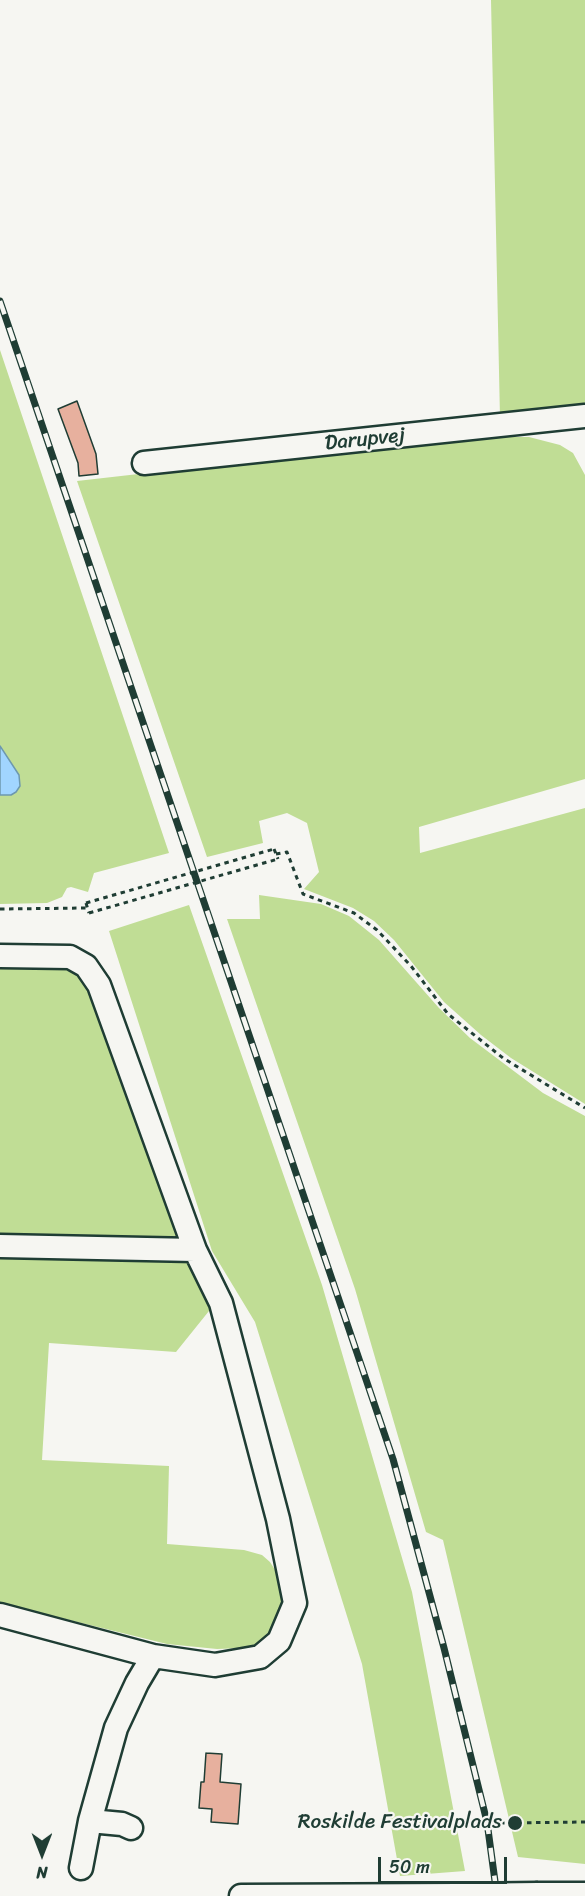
<!DOCTYPE html>
<html>
<head>
<meta charset="utf-8">
<style>
	body { margin:0 }
	#map { position:relative; width:585px; height:1896px; overflow:hidden; background:#f6f6f2; font-family:Sriracha,sans-serif }
	canvas { display:block }
	.north { position:absolute; left:12px; top:1824px; width:60px; height:60px; -webkit-text-stroke:4px #f6f6f2; paint-order:stroke; rotate:180deg; font-size:16px; font-weight:700; line-height:24px; text-align:center; color:#1f3d34 }
	.north::after { content:''; display:block; margin:auto; width:21px; height:27px; background:#1f3d34; clip-path:polygon(50% 0,100% 100%,50% 72%,0 100%) }
	.scale { position:absolute; left:378px; top:1857px; width:129px; height:27px; box-sizing:border-box; border:3px solid #1f3d34; border-top:0; padding-left:8px; font-size:18px; line-height:21px; white-space:nowrap; color:#1f3d34; -webkit-text-stroke:4px #f6f6f2; paint-order:stroke }
</style>
</head>
<body>
<div id="map">
<canvas width="585" height="1896"></canvas>
<div class="north">N</div>
<div class="scale">50 m</div>
</div>
<script>
const c = document.querySelector('canvas').getContext('2d');
c.lineJoin = 'round';
function fill(path, color) {
  c.fillStyle = color;
  c.fill(path, 'evenodd');
}
function poly(rows) {
  const path = new Path2D();
  for (const r of rows) {
    path.moveTo(r[0], r[1]);
    for (let i = 2; i < r.length; i += 2) path.lineTo(r[i], r[i + 1]);
  }
  return path;
}
function trace(path, color, width, dash) {
  c.strokeStyle = color;
  c.lineWidth = width;
  c.lineCap = dash ? 'butt' : 'round';
  c.setLineDash(dash || []);
  c.stroke(path);
}
function write(font, color, halo, rows, align = 'center') {
  c.font = font + ' Sriracha,sans-serif';
  c.lineWidth = 4.5;
  c.setLineDash([]);
  c.textBaseline = 'middle';
  c.strokeStyle = halo;
  c.fillStyle = color;
  for (const [text, x, y, turn = 0] of rows) {
    c.save();
    c.translate(x, y);
    c.rotate((+turn || 0) * Math.PI / 180);
    c.textAlign = isNaN(turn) ? turn : align;
    if (halo) c.strokeText(text, 0, 0);
    c.fillText(text, 0, 0);
    c.restore();
  }
}
const green = poly([
	[491,0,585,0,585,409,500,418],
	[0,350,169,853,94,873,88,892,71,887,67,888,62,897,47,903,0,904],
	[464,437,529,437,560,445,573,453,585,475,585,779,419,827,420,853,585,808,585,1104,511,1058,481,1035,444,1002,394,940,374,921,353,908,304,889,319,872,307,823,287,813,259,821,263,843,207,857,77,481],
	[259,895,321,904,349,916,379,940,439,1008,470,1038,543,1093,585,1116,585,1864,518,1857,443,1540,426,1532,355,1289,227,919,260,919],
	[189,905,322,1285,412,1592,465,1871,400,1876,362,1664,255,1322,212,1251,109,931],
	[45,963,69,969,81,975,90,983,179,1238,174,1244,0,1242,0,965],
	[0,1255,187,1259,213,1306,176,1352,49,1343,42,1460,169,1466,167,1544,244,1550,262,1555,270,1562,281,1579,286,1617,261,1644,244,1648,217,1649,167,1644,0,1603]
]);
const water = poly([
	[0,746,19,775,20,786,16,792,11,795,0,795,0,746]
]);
const building = poly([
	[77,401,96,454,98,474,79,476,78,463,58,409,77,401],
	[206,1753,222,1754,220,1782,241,1784,238,1824,211,1822,212,1809,199,1808,201,1782,204,1782,206,1753]
]);
const path = poly([
	[274,849,278,859],
	[276,854,287,852,303,894,354,913,377,930,411,966,448,1014,503,1058,585,1108],
	[86,903,89,913],
	[0,909,87,908],
	[500,1823,585,1822]
]);
const minor = poly([
	[144,463,585,416],
	[0,956,70,957,86,966,99,985,195,1250,221,1303,278,1519,295,1603,279,1641,260,1657,215,1665,153,1656,0,1615],
	[0,1246,195,1250],
	[90,1821,122,1824,131,1828],
	[81,1868,90,1821,116,1728,137,1683,153,1656],
	[538,1894,585,1894],
	[241,1896,458,1895]
]);
const rail = poly([
	[0,301,393,1459,444,1648,487,1822,497,1896]
]);
const pathBridge = poly([
	[86,903,274,849],
	[89,913,278,859]
]);
const minorBridge = poly([
	[458,1895,538,1894]
]);
const markers = [
	[515,1823,8,"#1f3d34"]
];
const streetNames = [
	["Darupvej",365,440,-6]
];
const poiNames = [
	["Roskilde Festivalplads",502,1823]
];
fill(green, '#c0dd95');
fill(water, '#a1d5ff');
trace(water, '#6d98ae', 1.5);
fill(building, '#e7b09e');
trace(building, '#1f3d34', 1.5);
trace(minor, '#1f3d34', 27);
trace(path, '#1f3d34', 3, [4.5, 4.5]);
trace(minor, '#f6f6f2', 22);
trace(rail, '#1f3d34', 7);
trace(rail, '#f6f6f2', 4.5, [14]);
trace(minorBridge, '#1f3d34', 27, []);
trace(pathBridge, '#1f3d34', 3, [4.5, 4.5]);
trace(minorBridge, '#f6f6f2', 22);
for (const [x, y, r, color] of markers) {
  const dot = new Path2D();
  dot.arc(x, y, r, 0, 2 * Math.PI);
  c.fillStyle = color;
  c.fill(dot);
  trace(dot, '#f6f6f2', 2);
}
write('21px', '#1f3d34', '#f6f6f2', streetNames);
write('21px', '#1f3d34', '#f6f6f2', poiNames, 'right');
</script>
</body>
</html>
